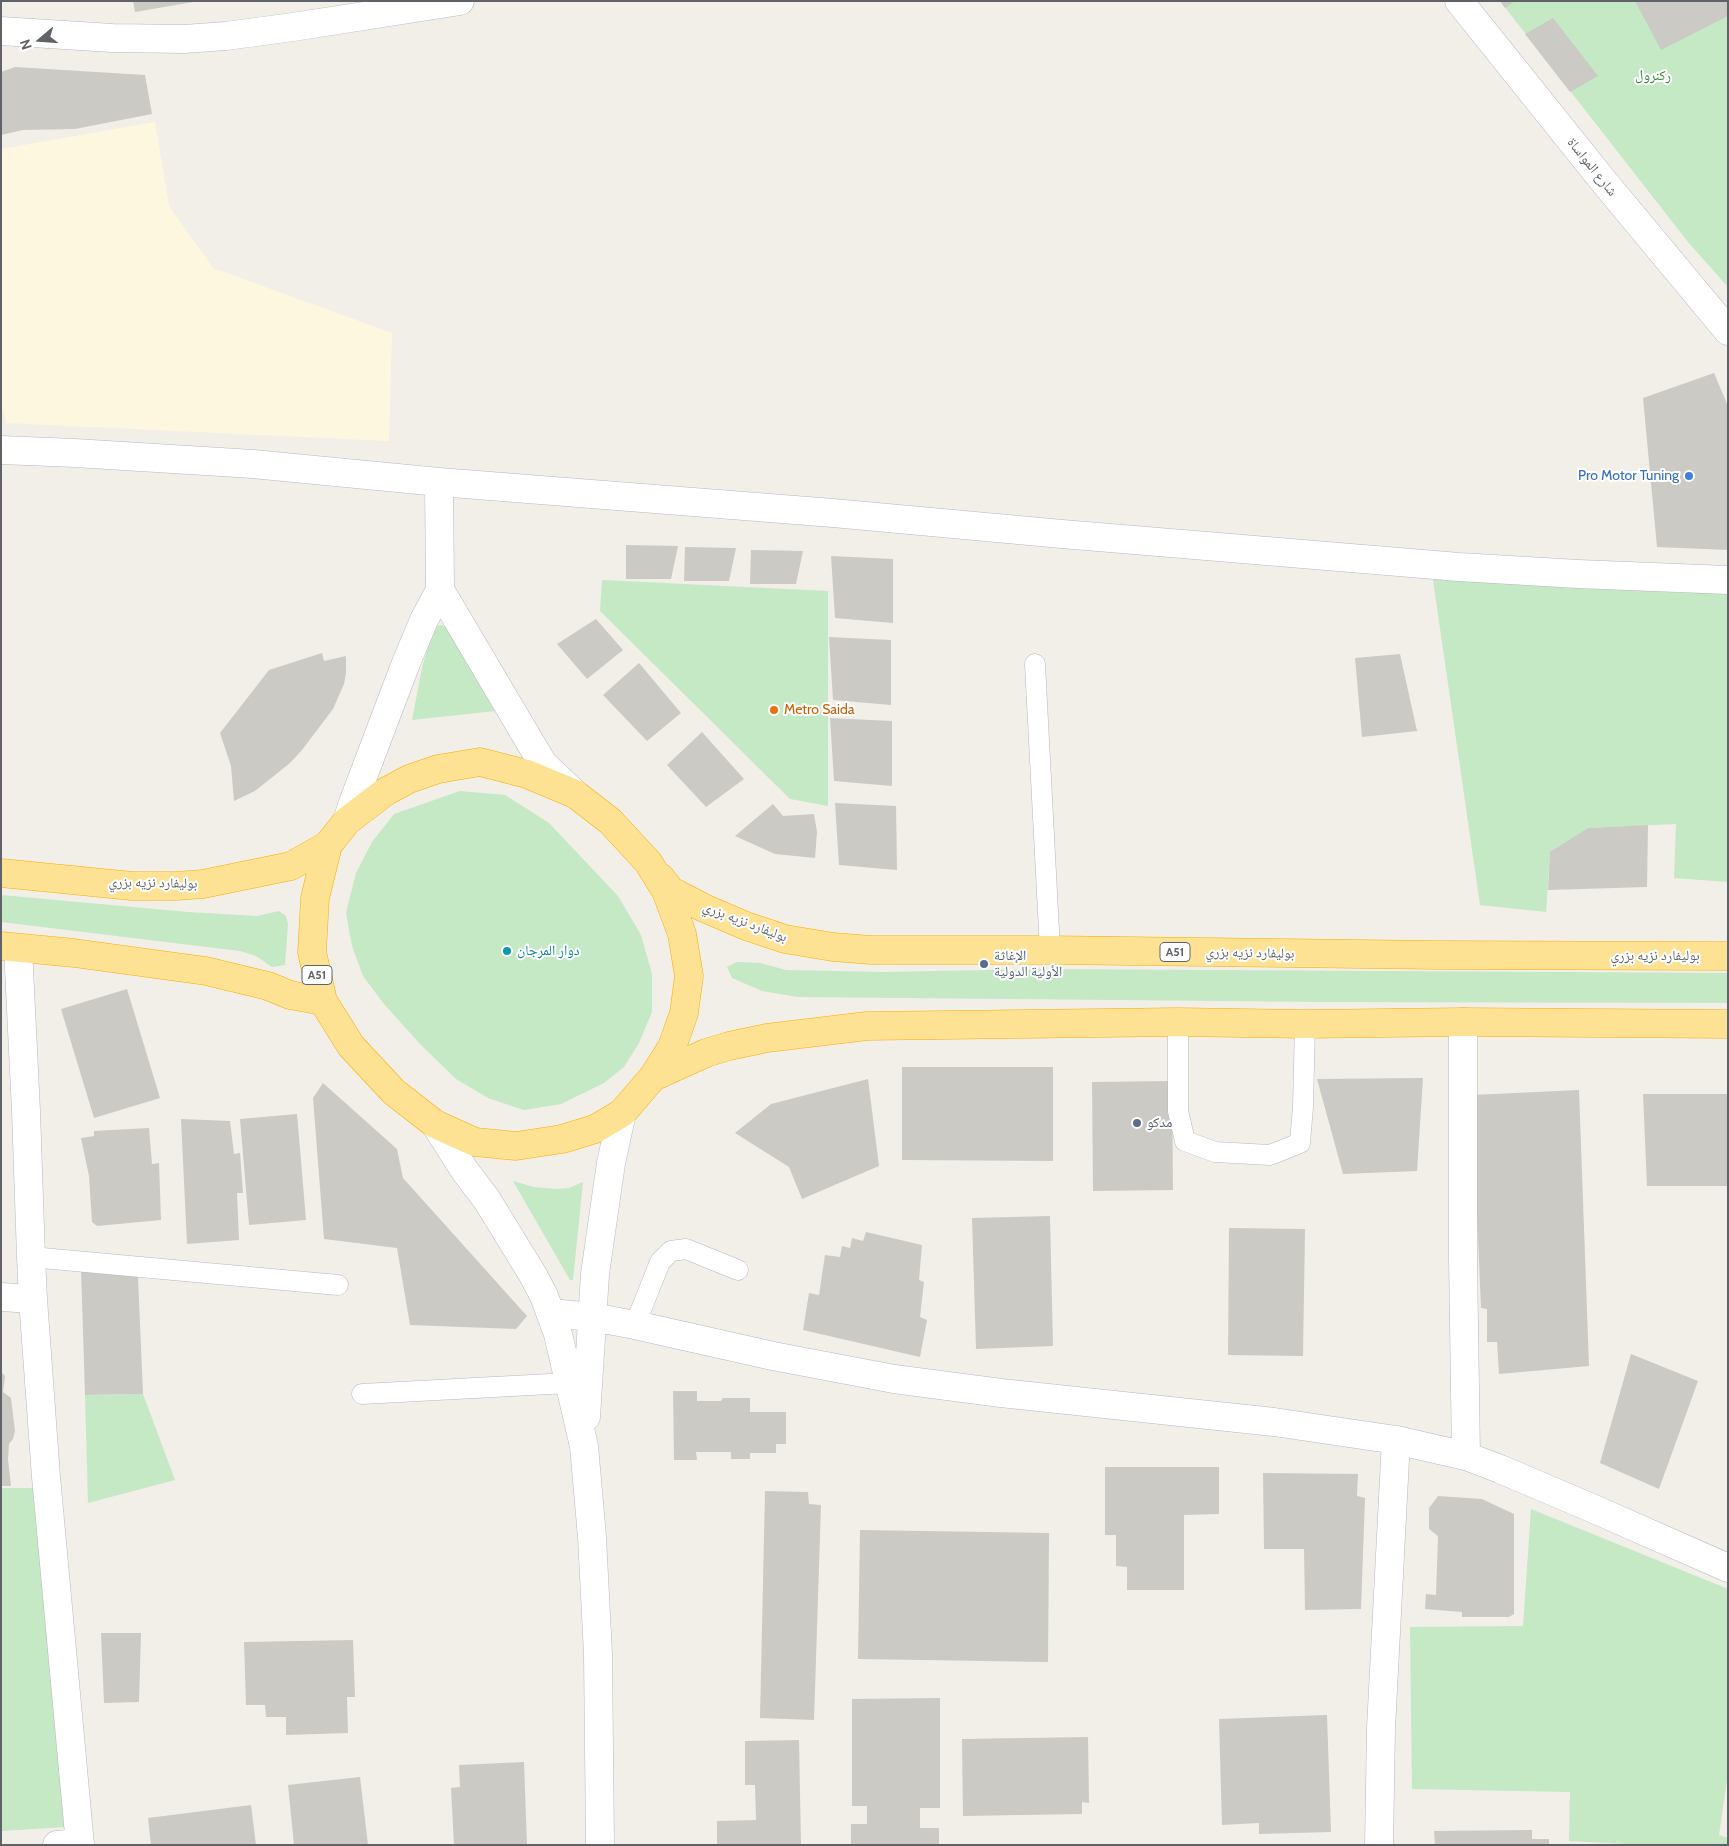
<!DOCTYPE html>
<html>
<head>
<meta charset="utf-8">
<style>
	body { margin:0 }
	#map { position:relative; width:1729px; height:1846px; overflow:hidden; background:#f1efe8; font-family:Cabin,sans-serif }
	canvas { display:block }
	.frame { position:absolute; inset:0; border:2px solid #5f6368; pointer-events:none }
	.north { position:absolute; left:15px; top:15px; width:50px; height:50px; -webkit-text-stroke:4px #fff; paint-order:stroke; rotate:252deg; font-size:14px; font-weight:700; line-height:20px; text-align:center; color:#5f6368 }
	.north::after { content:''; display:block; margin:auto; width:18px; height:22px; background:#5f6368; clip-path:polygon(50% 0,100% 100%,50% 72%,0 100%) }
</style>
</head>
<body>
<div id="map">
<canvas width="1729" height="1846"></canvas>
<div class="frame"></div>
<div class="north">N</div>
</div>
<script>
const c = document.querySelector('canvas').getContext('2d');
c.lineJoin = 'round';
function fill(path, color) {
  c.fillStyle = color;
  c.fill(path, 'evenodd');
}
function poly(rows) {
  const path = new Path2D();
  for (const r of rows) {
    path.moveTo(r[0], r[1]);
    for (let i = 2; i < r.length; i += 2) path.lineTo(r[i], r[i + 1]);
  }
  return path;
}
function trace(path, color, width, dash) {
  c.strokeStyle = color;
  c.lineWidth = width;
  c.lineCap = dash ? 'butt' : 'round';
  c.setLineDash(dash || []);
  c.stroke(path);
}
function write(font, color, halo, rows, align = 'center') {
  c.font = font + ' Cabin,"Noto Naskh Arabic",sans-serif';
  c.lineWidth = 4;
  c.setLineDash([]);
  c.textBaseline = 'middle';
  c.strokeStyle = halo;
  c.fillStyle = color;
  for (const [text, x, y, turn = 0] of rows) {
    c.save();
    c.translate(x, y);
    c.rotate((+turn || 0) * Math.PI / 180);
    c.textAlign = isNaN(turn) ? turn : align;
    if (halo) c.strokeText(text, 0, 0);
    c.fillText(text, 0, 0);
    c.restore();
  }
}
const commercial = poly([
	[155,122,169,206,213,268,392,333,389,441,7,423,1,406,1,149]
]);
const green = poly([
	[1500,1,1728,1,1728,287,1688,242],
	[1432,573,1727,588,1728,882,1674,878,1676,824,1588,828,1550,853,1546,912,1480,905],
	[602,580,828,591,828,806,790,799,600,611],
	[442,625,453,633,495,711,412,720,422,668,434,626],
	[460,791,505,795,549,823,618,896,641,935,652,974,652,1012,639,1043,624,1067,604,1083,561,1104,524,1110,488,1098,456,1079,421,1045,384,1004,363,976,352,946,346,913,356,873,372,842,394,814],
	[1,895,188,912,257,916,279,911,286,916,288,924,285,965,272,967,256,956,240,951,1,922],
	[737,962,760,963,786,970,884,972,1036,969,1728,973,1728,1003,1328,1002,798,997,762,991,732,978,727,967],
	[513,1181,534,1187,557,1189,569,1188,583,1182,573,1280,570,1280],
	[143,1394,175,1480,88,1503,85,1395],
	[1,1488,36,1488,67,1827,1,1831],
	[1531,1509,1728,1589,1728,1773,1719,1835,1728,1838,1728,1845,1641,1845,1569,1841,1570,1792,1412,1789,1410,1627,1523,1626]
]);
const building = poly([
	[133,1,193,1,193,2,135,12],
	[1500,1,1515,1,1505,8],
	[1635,1,1728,1,1728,16,1661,50],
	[1553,18,1598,76,1570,92,1525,34],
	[15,67,145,75,152,114,75,129,23,130,1,135,1,72],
	[1714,373,1728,406,1728,550,1657,547,1643,398],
	[626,545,678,546,671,579,626,579],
	[685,547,736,548,729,581,684,581],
	[751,550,803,551,796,584,750,584],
	[831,556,893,559,893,623,835,618],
	[596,619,623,650,587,679,557,644],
	[829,637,891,640,891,705,833,700],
	[322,653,324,661,346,656,346,673,344,684,333,709,302,750,290,763,255,791,234,801,231,766,220,733,269,670],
	[1400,654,1417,731,1362,737,1355,658],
	[639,663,681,713,647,741,603,695],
	[830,718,892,721,892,786,834,781],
	[702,732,744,779,706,807,667,765],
	[835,803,896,806,897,870,839,865],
	[773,804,783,816,814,814,817,832,815,858,775,854,735,836],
	[1648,825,1647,887,1548,890,1550,852,1588,828],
	[127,989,160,1098,94,1118,61,1009],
	[902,1067,1053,1067,1053,1161,902,1160],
	[1423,1078,1417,1171,1343,1174,1317,1079],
	[868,1079,879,1166,802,1199,789,1167,735,1133,771,1104],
	[1172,1081,1173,1190,1093,1191,1092,1082],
	[323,1083,397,1149,403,1178,527,1316,516,1329,410,1325,397,1248,324,1239,313,1098],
	[1579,1090,1589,1366,1499,1374,1497,1342,1487,1342,1487,1309,1481,1308,1472,1095],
	[1643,1094,1728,1094,1728,1186,1647,1186],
	[297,1114,306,1220,249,1225,240,1119],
	[181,1119,230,1121,234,1154,240,1153,243,1193,237,1193,239,1240,187,1244],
	[149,1128,152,1164,159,1163,161,1220,97,1226,92,1222,89,1176,81,1138,94,1136,94,1131],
	[1050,1216,1053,1346,976,1349,972,1218],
	[1229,1228,1305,1229,1303,1356,1228,1355],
	[866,1232,922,1245,919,1280,924,1282,920,1317,927,1320,920,1357,803,1330,809,1293,819,1295,825,1255,840,1257,842,1246,850,1248,852,1238,863,1241],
	[81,1269,138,1277,143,1394,85,1395],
	[1631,1354,1698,1381,1659,1489,1600,1463],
	[1,1372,5,1376,3,1392,11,1398,15,1431,13,1439,9,1444,8,1459,11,1486,1,1486],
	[673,1391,697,1391,697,1401,721,1401,723,1398,750,1398,750,1412,786,1412,786,1444,776,1444,776,1453,750,1453,750,1459,731,1459,731,1452,696,1452,697,1460,674,1460],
	[1105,1467,1219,1467,1219,1514,1184,1515,1184,1590,1127,1590,1127,1567,1116,1566,1116,1535,1105,1535],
	[1263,1473,1358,1474,1357,1496,1365,1498,1361,1609,1305,1610,1304,1549,1264,1549],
	[765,1491,808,1492,809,1504,821,1505,814,1720,760,1718],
	[1438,1496,1482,1499,1514,1514,1514,1614,1509,1617,1462,1617,1462,1612,1425,1609,1426,1594,1436,1595,1438,1536,1429,1529,1429,1508],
	[860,1530,1049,1533,1048,1662,858,1659],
	[101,1633,141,1633,139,1702,104,1703],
	[353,1640,355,1697,347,1697,348,1733,286,1735,286,1717,266,1717,265,1705,246,1705,244,1642],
	[940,1698,940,1808,920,1808,920,1828,939,1828,939,1845,851,1845,851,1824,867,1824,867,1806,852,1806,852,1699],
	[1327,1715,1331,1832,1259,1834,1259,1823,1222,1825,1219,1719],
	[1088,1737,1089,1803,1082,1802,1082,1814,963,1816,962,1739],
	[799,1740,801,1845,717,1845,717,1821,756,1820,755,1785,745,1785,745,1741],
	[524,1762,527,1845,454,1845,451,1788,460,1787,459,1765],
	[360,1777,368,1845,294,1845,288,1785],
	[251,1805,256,1845,151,1845,148,1818],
	[1532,1830,1532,1839,1549,1839,1549,1845,1435,1845,1434,1831]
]);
const lane = poly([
	[1035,664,1050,950],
	[1178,1022,1178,1111,1185,1141,1215,1152,1270,1155,1300,1143,1303,1107,1305,1024],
	[31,1257,338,1285],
	[635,1325,660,1262,671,1251,686,1249,738,1270],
	[362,1394,569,1383]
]);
const street = poly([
	[1459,1,1605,183,1728,331],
	[1,31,112,38,184,39,226,36,293,27,460,1],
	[1,450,75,453,253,464,439,482,833,513,1062,534,1459,567,1578,574,1728,580],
	[440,590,543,764,575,794],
	[347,821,354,800,406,663,424,620,440,590,439,482],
	[18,948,26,1111,31,1257,33,1299,46,1477,80,1845],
	[1463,1022,1463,1258,1466,1456],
	[1,1297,33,1299],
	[551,1313,592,1317,635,1325,773,1356,894,1379,1001,1393,1274,1422,1396,1440,1422,1446,1466,1456,1500,1469,1594,1509,1728,1568],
	[57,1845,80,1843],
	[1379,1845,1381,1728,1396,1440]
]);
const secondary = poly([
	[435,1124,465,1171,487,1200,533,1275,544,1296,558,1334,584,1446,592,1537,598,1654,600,1845],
	[586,1417,595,1274,611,1163,622,1113]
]);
const highway = poly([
	[480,762,527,774,575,794,610,821,648,862,666,891,682,934,689,976,684,1013,672,1047,653,1077,622,1113,595,1129,562,1139,516,1146,475,1142,435,1124,394,1092,351,1046,323,1001,312,952,315,898,328,845,347,821,385,792,409,779,438,769,480,762],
	[1,873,132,886,176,886,203,884,291,866,328,845],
	[661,878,671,891,704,908,746,926,785,939,833,947,871,950,1050,950,1437,955,1728,956],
	[1,946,74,953,206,971,268,986,290,995,323,1001],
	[653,1077,706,1053,729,1046,767,1038,867,1026,1178,1022,1305,1024,1463,1022,1728,1024]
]);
const markers = [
	[1689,476,5,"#3f7fe0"],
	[774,710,5,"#e8710a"],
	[507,951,5,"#0f9aa8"],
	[984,964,5,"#5c6f8a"],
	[1137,1123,5,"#5c6f8a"]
];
const shields = [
	[1175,952,30],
	[317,975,30]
];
const shieldNames = [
	["A51",1175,952],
	["A51",317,975]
];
const parkNames = [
	["ركنرول",1653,76]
];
const streetNames = [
	["شارع المواساة",1592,167,51],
	["بوليفارد نزيه بزري",153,883,1],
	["بوليفارد نزيه بزري",745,922,21],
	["بوليفارد نزيه بزري",1250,953,1],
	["بوليفارد نزيه بزري",1655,956]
];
const shopNames = [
	["Pro Motor Tuning",1679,476]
];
const foodNames = [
	["Metro Saida",784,710]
];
const cultureNames = [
	["دوار المرجان",517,951]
];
const serviceNames = [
	["الإغاثة",994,956],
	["الأولية الدولية",994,972],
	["مدكو",1147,1123]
];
fill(commercial, '#fef7e0');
fill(green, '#c5e8c5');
fill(building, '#cccac5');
trace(lane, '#b5b8bc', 21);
trace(street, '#b5b8bc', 29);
trace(secondary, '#b6babf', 29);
trace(highway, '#f9ab00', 29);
trace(lane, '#fff', 20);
trace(street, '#fff', 28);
trace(secondary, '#fff', 28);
trace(highway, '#fde293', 28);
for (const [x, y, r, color] of markers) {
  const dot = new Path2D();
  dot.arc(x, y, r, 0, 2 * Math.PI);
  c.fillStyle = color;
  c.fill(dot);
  trace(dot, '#fff', 2);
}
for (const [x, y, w] of shields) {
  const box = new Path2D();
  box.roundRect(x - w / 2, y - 9.5, w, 19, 4);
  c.fillStyle = '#fff';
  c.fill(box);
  trace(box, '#5f6368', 1);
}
write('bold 12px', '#5f6368', null, shieldNames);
write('14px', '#348238', '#fff', parkNames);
write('14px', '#5f6368', '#fff', streetNames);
write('14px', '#366cbe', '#fff', shopNames, 'right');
write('14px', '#c56008', '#fff', foodNames, 'left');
write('14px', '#0d838f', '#fff', cultureNames, 'left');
write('14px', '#4e5e75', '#fff', serviceNames, 'left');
</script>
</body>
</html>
